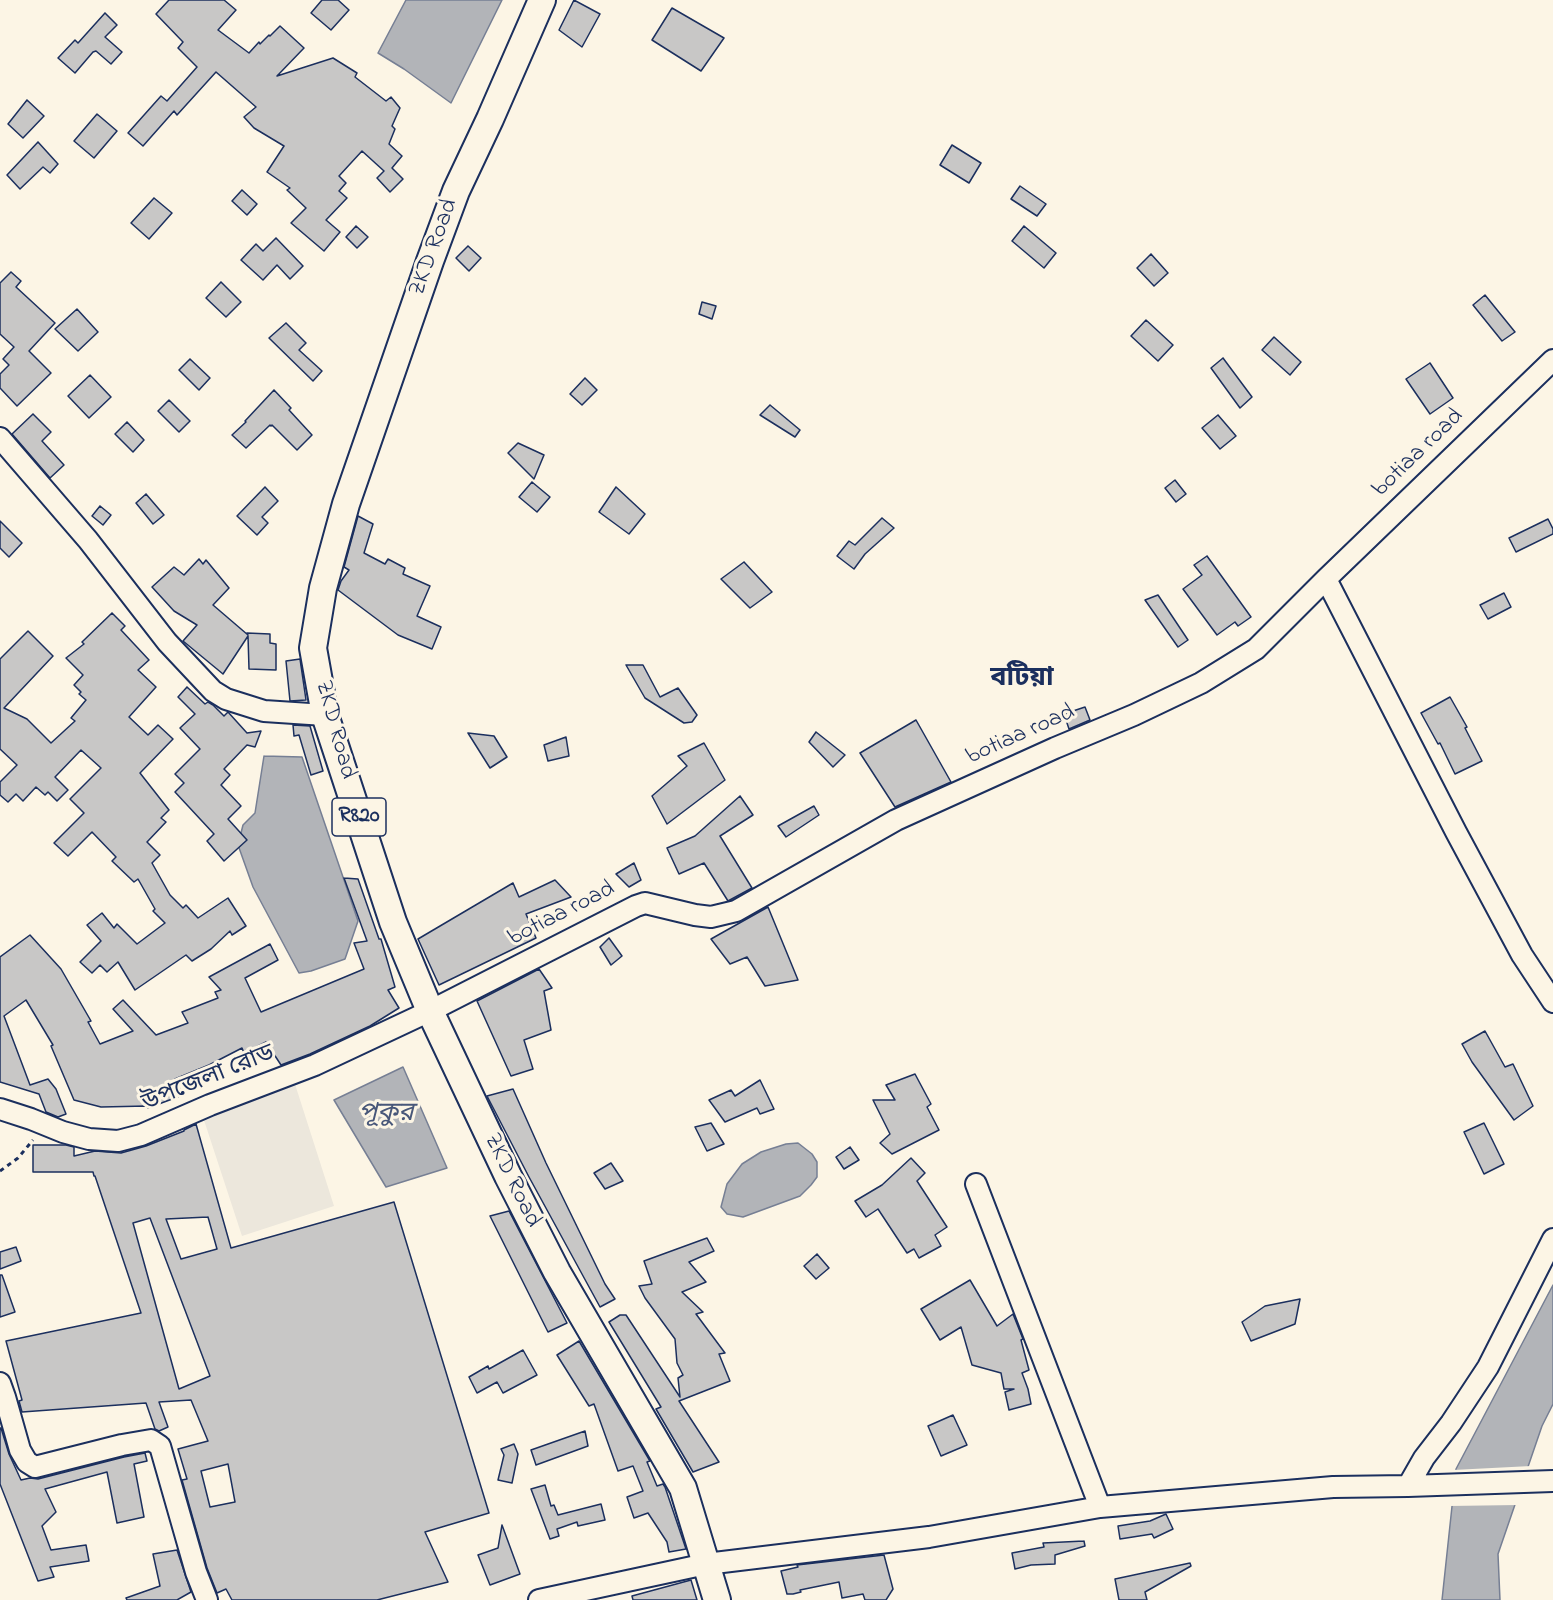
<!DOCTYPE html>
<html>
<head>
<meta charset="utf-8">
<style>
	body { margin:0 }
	canvas { display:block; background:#fcf5e5 }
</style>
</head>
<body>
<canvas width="1553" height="1600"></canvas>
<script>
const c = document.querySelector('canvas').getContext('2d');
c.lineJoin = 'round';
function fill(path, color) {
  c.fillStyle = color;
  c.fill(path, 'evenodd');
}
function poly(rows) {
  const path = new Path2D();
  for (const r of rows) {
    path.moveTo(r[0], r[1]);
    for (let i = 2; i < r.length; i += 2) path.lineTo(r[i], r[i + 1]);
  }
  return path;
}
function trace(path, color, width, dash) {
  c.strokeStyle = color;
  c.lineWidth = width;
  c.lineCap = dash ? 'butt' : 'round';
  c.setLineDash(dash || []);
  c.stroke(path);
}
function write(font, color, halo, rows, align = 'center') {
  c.font = font + ' "Indie Flower","Noto Sans Bengali",sans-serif';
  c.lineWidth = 6;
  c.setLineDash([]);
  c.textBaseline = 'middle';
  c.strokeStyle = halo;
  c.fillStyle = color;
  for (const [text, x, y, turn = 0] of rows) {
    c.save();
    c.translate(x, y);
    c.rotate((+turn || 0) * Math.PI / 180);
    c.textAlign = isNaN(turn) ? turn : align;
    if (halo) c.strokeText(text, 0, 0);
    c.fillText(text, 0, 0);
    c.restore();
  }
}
const built = poly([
	[294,1081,334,1206,242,1236,201,1111]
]);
const water = poly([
	[406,0,502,0,451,103,404,69,378,53,406,0],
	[264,756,302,757,358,921,345,959,311,971,299,973,253,887,238,845,243,825,255,813,264,756],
	[403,1067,447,1168,386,1187,334,1100,403,1067],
	[798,1143,812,1154,817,1162,817,1177,811,1185,800,1196,743,1217,727,1214,721,1207,727,1184,742,1164,761,1152,786,1144,798,1143],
	[1553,1285,1553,1404,1542,1426,1498,1554,1500,1600,1442,1600,1456,1469,1553,1285]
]);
const pier = poly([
	[1531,1466,1518,1505,1449,1506,1453,1470]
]);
const building = poly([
	[169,0,224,0,236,10,218,30,249,53,259,42,260,44,269,35,270,36,280,26,304,48,277,76,333,58,357,73,355,77,386,101,391,97,400,108,392,126,395,129,389,144,402,156,392,168,403,179,390,192,377,178,384,171,362,151,339,176,346,183,339,191,347,198,326,220,340,232,324,251,291,223,306,208,287,190,290,188,267,172,284,146,254,128,244,117,256,107,216,72,177,115,174,111,143,146,128,133,161,96,167,101,197,67,178,48,183,42,156,14,169,0],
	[322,0,338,0,349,10,331,30,311,13,322,0],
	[574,0,600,14,582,47,559,30,574,0],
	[672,8,724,38,701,71,652,40,672,8],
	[105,13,117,25,105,37,122,52,111,64,96,51,93,52,75,73,58,58,75,40,78,43,105,13],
	[27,100,44,116,23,138,8,124,27,100],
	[97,114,117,131,94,158,74,141,97,114],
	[38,142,58,164,50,173,43,167,20,189,7,175,38,142],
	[952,145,981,163,969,183,940,165,952,145],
	[1020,186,1046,204,1037,216,1011,199,1020,186],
	[242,190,257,204,247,215,232,201,242,190],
	[154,198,172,213,149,239,131,223,154,198],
	[356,226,368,237,357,248,346,237,356,226],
	[1024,226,1056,253,1044,268,1012,241,1024,226],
	[276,238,303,266,290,279,277,265,263,280,241,260,256,244,263,251,276,238],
	[468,246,481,258,469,271,456,258,468,246],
	[1151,254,1168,273,1154,286,1137,268,1151,254],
	[11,272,21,281,16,287,55,323,29,351,51,373,17,406,0,388,0,374,9,365,3,359,14,347,0,334,0,283,11,272],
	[221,282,241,302,226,317,206,298,221,282],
	[1485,295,1515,332,1502,341,1473,305,1485,295],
	[702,302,716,306,712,319,699,314,702,302],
	[77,309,98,332,78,351,55,329,77,309],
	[1146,320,1173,345,1158,361,1131,336,1146,320],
	[286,323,306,343,299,350,322,371,313,381,269,338,286,323],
	[1274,337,1301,362,1290,375,1262,350,1274,337],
	[1223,358,1252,397,1240,408,1211,368,1223,358],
	[190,359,210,378,199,390,179,370,190,359],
	[1430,363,1453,398,1430,414,1406,379,1430,363],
	[90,375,111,397,89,418,68,396,90,375],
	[585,378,597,390,582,405,570,394,585,378],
	[274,390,291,408,289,410,312,435,297,450,272,425,271,426,270,425,246,448,232,435,246,422,245,421,274,390],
	[169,400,190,421,179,432,158,411,169,400],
	[770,405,800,430,795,437,760,415,770,405],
	[33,414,51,432,42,441,64,465,50,478,12,434,33,414],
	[1218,415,1236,436,1220,449,1202,428,1218,415],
	[127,422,144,440,133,452,115,434,127,422],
	[518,443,544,455,534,479,508,453,518,443],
	[1175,480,1186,494,1176,502,1165,488,1175,480],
	[532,482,550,497,537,512,519,497,532,482],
	[265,487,278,501,262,517,268,523,257,535,237,516,265,487],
	[616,487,645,514,629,534,599,512,616,487],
	[146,494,164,515,153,524,136,503,146,494],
	[100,506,111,515,103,525,92,516,100,506],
	[358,516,373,524,364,553,385,564,388,559,405,568,403,574,430,586,417,616,441,627,432,649,398,635,338,590,341,581,349,570,344,567,358,516],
	[882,518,894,528,865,554,854,569,837,556,849,541,855,545,882,518],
	[1548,519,1553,529,1553,534,1516,552,1509,538,1548,519],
	[0,521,22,543,9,557,0,548,0,521],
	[1207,556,1251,617,1238,626,1235,622,1217,635,1183,589,1202,575,1194,565,1207,556],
	[199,559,203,564,206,560,229,588,213,605,248,635,247,633,270,634,270,643,276,644,276,670,249,669,248,636,223,674,183,641,197,625,174,611,152,587,174,567,184,575,199,559],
	[744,562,772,592,750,608,721,579,744,562],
	[1504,593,1511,607,1488,619,1480,605,1504,593],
	[1158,595,1188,640,1178,647,1145,600,1158,595],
	[112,613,125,626,121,630,149,660,138,670,156,687,129,717,148,735,158,725,173,739,140,773,169,810,161,818,166,822,147,842,160,855,152,863,170,895,183,908,186,905,198,918,228,898,246,926,232,935,230,931,211,949,192,961,186,955,135,990,118,962,107,972,100,965,92,973,80,962,101,941,87,925,102,913,114,928,117,924,137,944,165,923,153,911,155,909,138,879,134,882,112,861,116,857,92,832,68,856,54,843,84,813,70,799,101,768,81,750,55,777,68,790,57,801,48,792,45,795,36,787,23,801,16,794,8,802,0,795,0,782,17,765,0,749,0,659,28,631,53,656,4,708,27,719,51,743,75,721,71,718,86,700,79,694,81,692,74,685,83,675,66,658,84,644,82,642,112,613],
	[300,659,306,700,290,701,286,661,300,659],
	[626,665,643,665,660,697,678,688,697,715,692,722,684,723,645,698,626,665],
	[187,687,205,704,208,702,213,705,224,716,228,712,247,733,261,731,255,747,247,745,224,769,230,775,221,785,241,806,228,819,247,840,224,861,207,841,214,834,175,792,184,783,175,774,200,749,180,728,195,714,178,697,187,687],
	[1450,697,1467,727,1465,728,1482,761,1455,774,1440,743,1438,744,1421,713,1450,697],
	[1085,707,1090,720,1069,729,1064,714,1085,707],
	[916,720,951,782,895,807,860,753,916,720],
	[293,725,310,726,323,771,311,775,299,735,294,736,293,725],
	[816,732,845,755,833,767,809,742,816,732],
	[468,733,494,736,507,757,490,768,468,733],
	[566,737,569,756,548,761,544,745,566,737],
	[704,743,725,780,667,824,652,796,687,766,678,756,704,743],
	[740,796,753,815,720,836,752,888,728,901,704,863,679,874,667,848,695,836,740,796],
	[814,806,819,815,786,837,778,826,814,806],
	[634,863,641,880,629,887,616,874,634,863],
	[344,878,358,879,379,939,381,939,395,987,388,990,399,1008,370,1026,310,1054,281,1065,266,1042,244,1053,242,1048,209,1065,175,1079,183,1095,148,1108,147,1106,101,1107,74,1100,51,1046,53,1045,26,1000,4,1016,30,1085,48,1079,56,1089,66,1114,58,1117,46,1112,39,1094,0,1082,0,957,30,935,61,969,91,1021,88,1022,100,1044,133,1031,113,1009,123,1000,156,1035,188,1023,182,1012,218,998,215,992,221,990,209,977,270,944,278,960,245,978,261,1012,364,969,354,943,367,941,344,878],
	[555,880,571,897,526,914,536,938,439,985,418,939,513,883,519,897,555,880],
	[768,907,798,980,765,986,747,957,730,964,711,939,768,907],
	[609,938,622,956,611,965,600,947,609,938],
	[539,969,552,988,544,991,551,1030,524,1040,533,1069,511,1076,477,1001,539,969],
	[1485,1031,1505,1067,1513,1064,1533,1106,1514,1120,1472,1062,1462,1044,1485,1031],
	[915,1074,931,1104,927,1107,939,1130,892,1154,880,1143,890,1134,873,1100,895,1100,886,1085,915,1074],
	[760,1080,774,1109,760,1114,757,1108,725,1122,709,1100,731,1090,735,1096,760,1080],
	[513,1089,546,1163,605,1284,615,1299,600,1307,529,1177,487,1096,513,1089],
	[711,1123,724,1144,707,1151,695,1127,711,1123],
	[1484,1123,1504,1164,1484,1174,1464,1132,1484,1123],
	[196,1124,231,1248,394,1202,489,1513,425,1532,448,1582,377,1600,232,1600,226,1589,217,1593,207,1568,182,1480,187,1479,178,1449,208,1441,191,1400,159,1402,168,1427,159,1431,155,1429,146,1403,22,1412,19,1401,22,1400,6,1341,141,1313,95,1176,94,1176,93,1172,33,1172,33,1145,66,1145,74,1147,74,1156,95,1151,121,1153,146,1146,184,1131,184,1130,196,1124],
	[208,1217,217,1249,181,1259,166,1219,208,1217],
	[150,1218,210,1376,179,1389,133,1223,150,1218],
	[228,1464,235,1502,210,1507,201,1471,228,1464],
	[850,1147,859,1160,844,1169,836,1157,850,1147],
	[911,1158,925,1173,917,1181,947,1227,935,1235,941,1246,919,1258,914,1249,907,1253,878,1209,866,1217,855,1201,882,1185,911,1158],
	[611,1163,623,1181,605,1189,594,1173,611,1163],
	[509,1211,567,1323,548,1332,490,1216,509,1211],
	[707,1238,714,1251,689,1262,706,1282,682,1292,703,1312,696,1314,725,1353,719,1354,730,1381,679,1401,719,1462,693,1472,656,1409,661,1407,609,1322,620,1315,626,1315,680,1397,678,1378,683,1375,677,1363,675,1339,645,1298,639,1286,652,1284,644,1261,707,1238],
	[16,1247,21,1261,0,1269,0,1252,16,1247],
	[817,1254,829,1268,816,1279,804,1266,817,1254],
	[0,1275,2,1275,15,1312,0,1317,0,1275],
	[970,1280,997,1326,1013,1314,1023,1339,1021,1340,1029,1370,1022,1373,1028,1389,1031,1404,1009,1410,1005,1392,1014,1389,1004,1389,1001,1373,972,1365,961,1327,940,1340,921,1309,970,1280],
	[1300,1299,1295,1324,1251,1341,1242,1322,1265,1306,1300,1299],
	[579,1341,650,1461,647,1462,657,1486,663,1484,665,1487,686,1549,669,1552,667,1542,648,1513,634,1518,627,1497,643,1491,633,1466,618,1471,594,1404,589,1406,557,1355,579,1341],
	[523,1350,537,1375,503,1393,497,1382,477,1393,469,1377,488,1366,489,1369,523,1350],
	[953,1415,967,1445,941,1456,928,1426,953,1415],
	[0,1428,1,1428,9,1454,21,1480,30,1478,38,1479,124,1457,145,1453,147,1461,134,1464,144,1517,117,1523,107,1472,45,1489,56,1512,42,1526,51,1550,86,1545,89,1561,50,1567,54,1577,38,1581,0,1484,0,1428],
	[585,1431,588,1446,536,1465,531,1450,585,1431],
	[514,1444,518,1454,512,1483,498,1480,504,1455,501,1449,514,1444],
	[545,1485,551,1506,554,1505,558,1515,601,1504,605,1520,578,1526,577,1522,557,1529,559,1536,550,1539,531,1489,545,1485],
	[1166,1514,1173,1529,1154,1538,1152,1534,1120,1539,1118,1526,1150,1521,1166,1514],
	[502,1525,520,1574,490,1585,478,1555,498,1548,502,1525],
	[1084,1541,1085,1546,1055,1555,1055,1564,1031,1565,1015,1569,1012,1553,1044,1547,1043,1543,1084,1541],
	[177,1550,191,1592,177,1600,127,1600,126,1598,160,1586,153,1554,177,1550],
	[884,1555,893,1589,886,1600,865,1600,863,1594,842,1598,839,1582,800,1590,801,1592,793,1594,787,1594,781,1571,798,1567,797,1565,884,1555],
	[1190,1563,1191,1566,1145,1592,1147,1600,1119,1600,1115,1579,1190,1563],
	[691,1580,697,1600,633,1600,632,1596,691,1580]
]);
const path = poly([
	[0,1171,18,1158,33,1140]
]);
const minor = poly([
	[0,438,88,540,167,642,213,691,226,699,264,711,325,715],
	[1326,579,1456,832,1522,955,1553,1002],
	[0,1109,31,1119,63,1132,89,1139,118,1141,141,1135,210,1105,315,1065,430,1011,636,906,645,903,695,915,711,917,736,911,896,820,1055,748,1134,715,1201,683,1256,649,1326,579,1553,360],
	[976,1184,1100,1507],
	[0,1383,5,1397,20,1450,27,1462,35,1467,122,1445,151,1440,160,1446,196,1572,207,1600],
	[1408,1486,1424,1458,1451,1423,1488,1367,1553,1239],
	[539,1600,706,1564,929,1537,1100,1507,1333,1487,1408,1486,1553,1481]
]);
const major = poly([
	[542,0,490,119,456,191,430,261,346,504,323,588,313,648,325,715,393,922,430,1011,508,1176,557,1272,683,1488,717,1600]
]);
const shields = [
	[359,817,54]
];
const shieldNames = [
	["R820",359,817]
];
const streetNames = [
	["ZKD Road",435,248,-70],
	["botiaa road",1419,454,-44],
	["ZKD Road",334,730,75],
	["botiaa road",1021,736,-24],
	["botiaa road",562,915,-27],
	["উপজেলা রোড",209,1080,-22],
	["ZKD Road",511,1181,64]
];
const waterNames = [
	["পূকুর",386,1116]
];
const quarterNames = [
	["বটিয়া",1022,681]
];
fill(built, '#ece7dc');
fill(water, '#b2b4b8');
trace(water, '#767f94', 1.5);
fill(pier, '#fcf5e5');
fill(building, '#c8c7c6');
trace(building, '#1b2f5e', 1.5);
trace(minor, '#1b2f5e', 24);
trace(major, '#1b2f5e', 30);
trace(path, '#1b2f5e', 3, [4.5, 4.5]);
trace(minor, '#fcf5e5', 20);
trace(major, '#fcf5e5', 26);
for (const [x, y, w] of shields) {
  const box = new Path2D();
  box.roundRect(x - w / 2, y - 19, w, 38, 4.5);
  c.fillStyle = '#fcf5e5';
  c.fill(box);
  trace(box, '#1b2f5e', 1.5);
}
write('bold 22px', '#1b2f5e', null, shieldNames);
write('24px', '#1b2f5e', '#fcf5e5', streetNames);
write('italic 26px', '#485779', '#fcf5e5', waterNames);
write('bold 27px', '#1b2f5e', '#fcf5e5', quarterNames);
</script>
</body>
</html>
